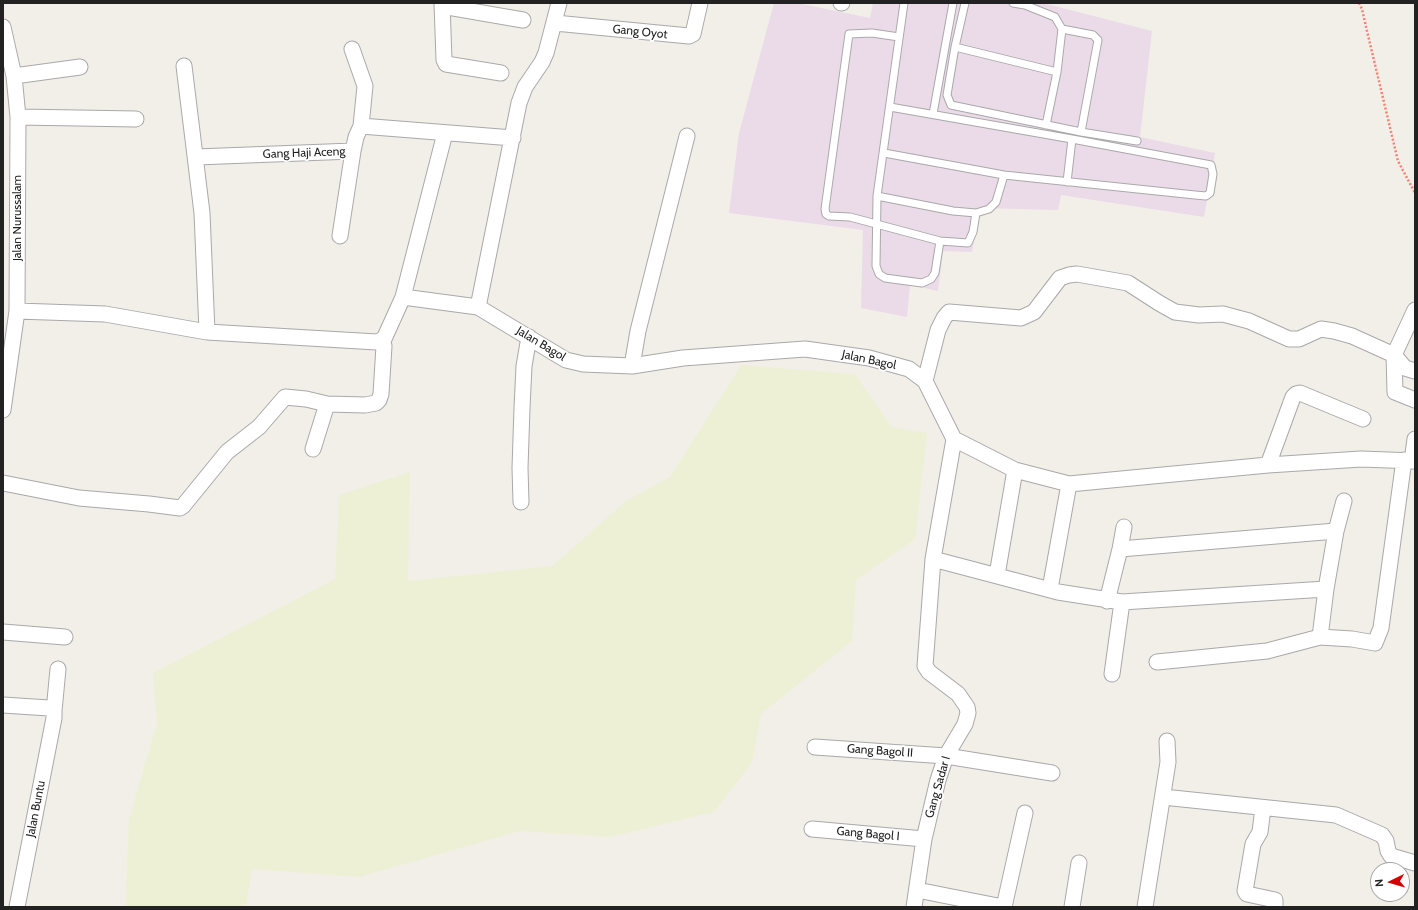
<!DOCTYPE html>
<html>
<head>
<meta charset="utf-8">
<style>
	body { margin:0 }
	#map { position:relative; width:1418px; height:910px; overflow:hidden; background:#f2efe9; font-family:Cabin,sans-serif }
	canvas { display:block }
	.frame { position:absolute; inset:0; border:4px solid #222; pointer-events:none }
	.north { position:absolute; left:1370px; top:862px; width:40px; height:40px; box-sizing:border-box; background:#fff; border:1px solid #a7a7a7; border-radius:50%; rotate:265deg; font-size:11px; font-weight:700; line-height:16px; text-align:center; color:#222 }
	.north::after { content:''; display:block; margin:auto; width:14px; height:18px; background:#d40000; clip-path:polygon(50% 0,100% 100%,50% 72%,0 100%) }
</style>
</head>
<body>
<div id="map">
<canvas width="1418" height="910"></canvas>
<div class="frame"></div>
<div class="north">N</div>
</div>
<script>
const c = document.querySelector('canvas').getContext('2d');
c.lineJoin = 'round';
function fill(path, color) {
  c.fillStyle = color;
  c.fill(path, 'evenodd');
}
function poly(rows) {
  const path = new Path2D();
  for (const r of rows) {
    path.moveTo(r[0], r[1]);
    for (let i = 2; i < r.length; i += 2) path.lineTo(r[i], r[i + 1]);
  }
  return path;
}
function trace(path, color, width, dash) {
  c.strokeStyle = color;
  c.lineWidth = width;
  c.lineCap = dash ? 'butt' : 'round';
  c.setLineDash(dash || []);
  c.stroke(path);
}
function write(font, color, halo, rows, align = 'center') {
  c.font = font + ' Cabin,sans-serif';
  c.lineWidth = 3.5;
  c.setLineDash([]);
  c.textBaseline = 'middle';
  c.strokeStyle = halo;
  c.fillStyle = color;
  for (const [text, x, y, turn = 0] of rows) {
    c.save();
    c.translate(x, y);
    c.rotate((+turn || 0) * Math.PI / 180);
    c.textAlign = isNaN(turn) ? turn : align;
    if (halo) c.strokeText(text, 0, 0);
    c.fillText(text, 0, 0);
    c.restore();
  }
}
const industrial = poly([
	[774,3,797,3,870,18,873,3,1043,3,1152,31,1140,137,1215,153,1204,217,1061,195,1058,210,980,208,972,252,943,251,938,291,910,285,907,317,861,308,863,230,729,213,739,133]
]);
const farmland = poly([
	[741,365,855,374,892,427,927,433,915,539,856,580,852,641,761,714,752,763,714,812,610,837,520,831,359,877,252,869,246,907,125,907,129,819,157,723,153,673,335,579,339,495,410,472,408,581,552,566,626,501,670,477]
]);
const path = poly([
	[1359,3,1362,9,1367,31,1398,161,1415,193]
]);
const lane = poly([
	[904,3,877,196,876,266,879,274,885,278,922,283,931,279,935,273,940,241],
	[965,3,955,47,947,95,951,105,1081,132,1137,141],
	[1013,3,1025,5,1055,17,1062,29,1057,72,1046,125],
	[1062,29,1093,35,1098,40,1081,132],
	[899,37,872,33,849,34,825,209,826,214,829,216,850,217,940,241,968,243,973,232,976,213],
	[955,47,1057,72],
	[890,107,1072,139,1067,182],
	[933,114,953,3],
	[884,153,1004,175,1195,195,1206,196,1210,193,1213,174,1211,165,1072,139],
	[877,196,953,211,976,213,989,209,996,202,1004,175]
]);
const street = poly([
	[442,3,444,60,446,64,501,73],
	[841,3,842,3],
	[442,6,523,20],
	[555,23,689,36,693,34,700,3],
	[3,27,14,76,18,117,17,311,3,410],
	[352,49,365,86,361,126],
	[184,66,202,213,207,332],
	[14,76,80,67],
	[18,117,136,119],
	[196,157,353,151,356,137,361,126,513,138],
	[340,236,353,151],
	[403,297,445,133],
	[478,307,519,103,525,87,542,62,546,53,559,3],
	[17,311,105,314,207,332,377,342,384,339,403,297,478,307,566,360,583,364,632,366,683,358,805,349,869,358,909,369,925,381,954,439],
	[1394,355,1395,392,1415,400],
	[1394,355,1405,368,1415,371],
	[632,366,638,331,687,136],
	[925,381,938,330,944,318,949,312,1021,318,1034,312,1060,278,1069,275,1077,274,1128,283,1159,303,1175,312,1199,315,1223,314,1249,321,1289,339,1299,339,1321,329,1334,331,1352,336,1394,355,1415,310],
	[954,439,1015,470,1069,484,1268,465,1361,459,1415,461],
	[313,449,327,404],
	[1412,461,1415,439],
	[1268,465,1293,397,1296,394,1300,393,1363,419],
	[3,483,79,498,149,504,180,508,183,506,227,452,259,427,285,397,306,399,327,404,365,405,376,403,379,400,381,394,384,346,382,341],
	[521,502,520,468,522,408,524,366,529,337],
	[1120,549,1336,531],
	[933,559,1058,592,1122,602,1326,589],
	[997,575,1015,470],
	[1050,589,1069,484],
	[1107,601,1120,549,1124,527],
	[3,632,65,637],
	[1320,637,1326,589,1336,531,1344,501],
	[1157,662,1267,651,1320,637,1352,639,1375,643,1381,628,1404,460],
	[1112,674,1122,602],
	[3,705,49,708,54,711,54,718,17,907],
	[54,711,58,669],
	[815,747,946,756,1052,773],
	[1163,797,1336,815,1382,835,1386,841,1388,851,1391,856,1415,863],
	[1263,808,1260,832,1253,844,1245,891,1247,894,1275,900,1275,907],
	[812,829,924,839],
	[917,890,1003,907],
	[914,907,924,839,938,780,946,756,965,724,968,713,967,707,958,694,929,672,925,666,933,559,954,439],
	[1004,907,1025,813],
	[1072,907,1079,863],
	[1145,907,1168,762,1167,741]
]);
const streetNames = [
	["Gang Oyot",640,32,6],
	["Gang Haji Aceng",304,153,-2],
	["Jalan Nurussalam",17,218,-90],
	["Jalan Bagol",541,344,31],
	["Jalan Bagol",869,360,12],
	["Gang Bagol II",880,751,4],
	["Gang Sadar I",938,787,-74],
	["Jalan Buntu",36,809,-79],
	["Gang Bagol I",868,834,5]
];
fill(industrial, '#ebdbe8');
fill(farmland, '#eef0d5');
trace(lane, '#a9a9a9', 9);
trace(street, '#a9a9a9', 17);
trace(path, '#fa8072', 2.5, [2, 2]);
trace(lane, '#fff', 7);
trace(street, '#fff', 15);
write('12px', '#222', '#fff', streetNames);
</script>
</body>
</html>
